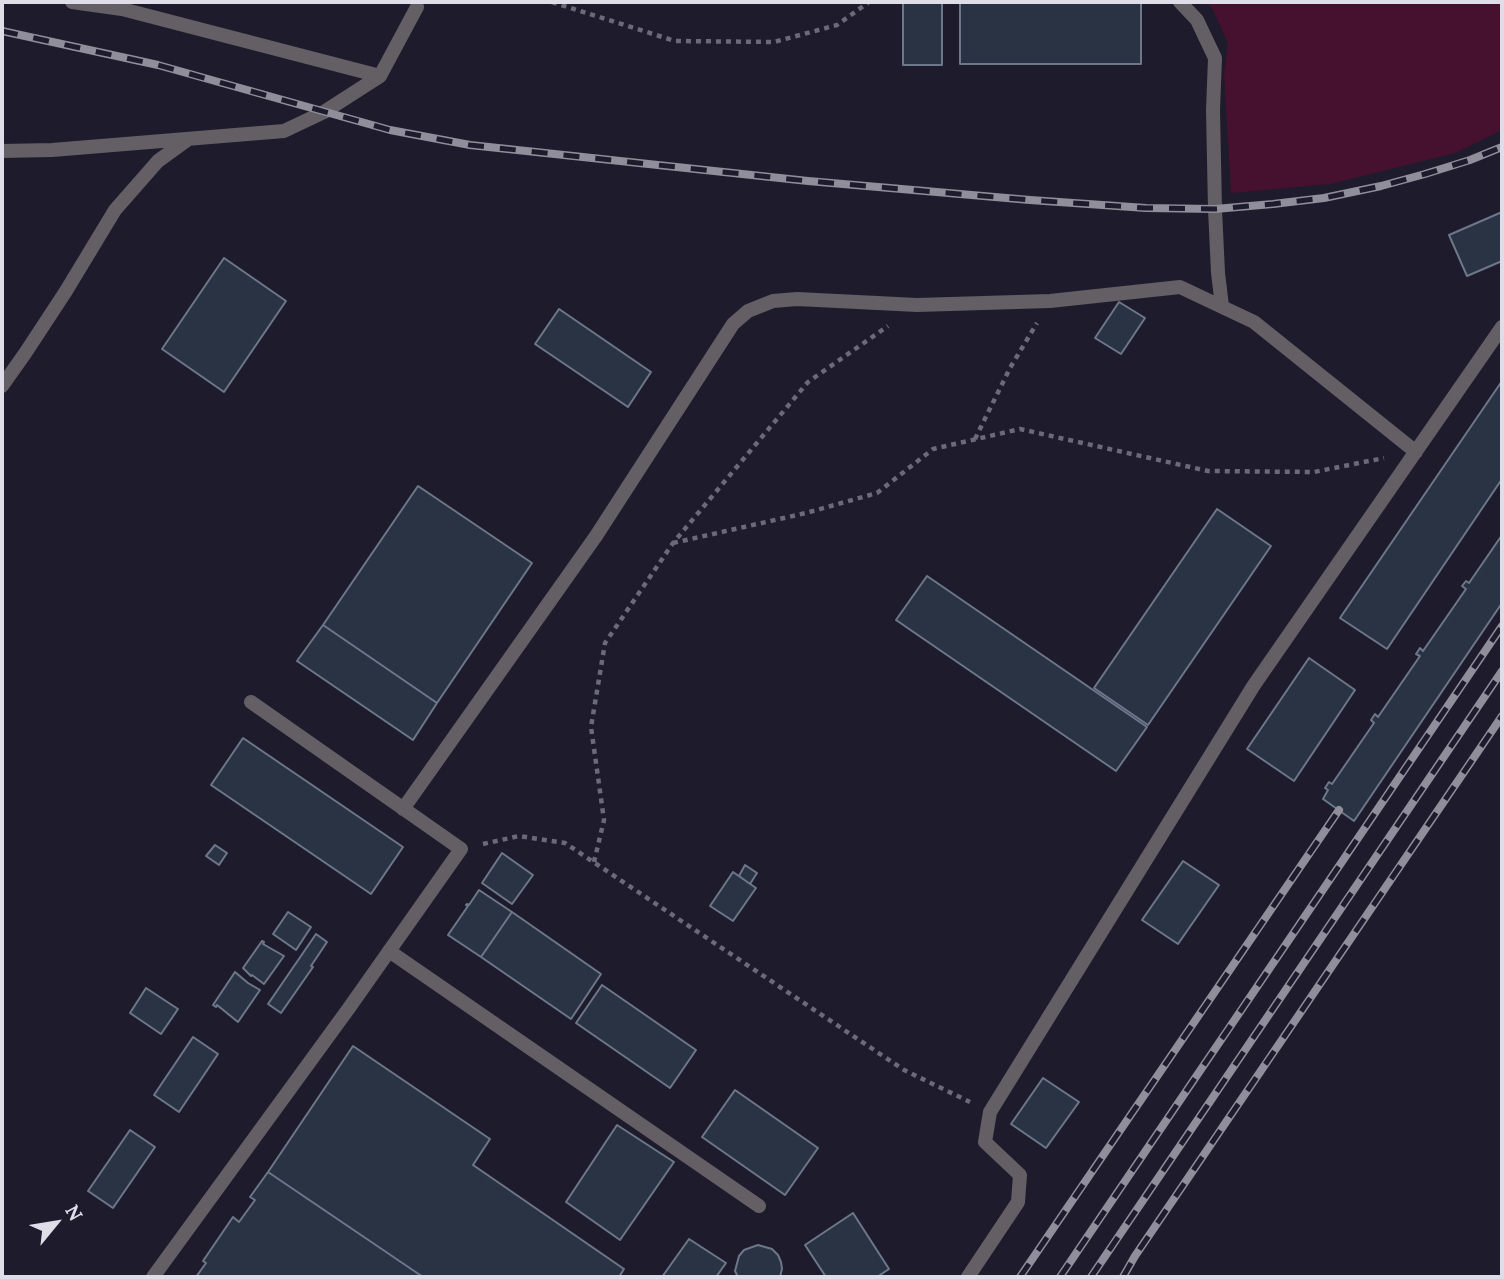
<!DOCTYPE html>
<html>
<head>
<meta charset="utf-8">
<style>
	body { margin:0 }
	#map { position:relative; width:1504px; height:1279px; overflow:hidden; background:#1e1c2c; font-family:Lora,serif }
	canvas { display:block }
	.frame { position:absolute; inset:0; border:4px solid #dedde8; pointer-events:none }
	.north { position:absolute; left:21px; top:1188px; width:70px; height:70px; -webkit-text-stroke:5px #1e1c2c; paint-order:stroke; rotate:60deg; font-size:19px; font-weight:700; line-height:28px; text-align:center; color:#dedde8 }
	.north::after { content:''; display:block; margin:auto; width:24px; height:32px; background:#dedde8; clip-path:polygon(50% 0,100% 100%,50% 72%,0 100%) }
</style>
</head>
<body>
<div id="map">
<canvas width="1504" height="1279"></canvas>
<div class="frame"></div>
<div class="north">N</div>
</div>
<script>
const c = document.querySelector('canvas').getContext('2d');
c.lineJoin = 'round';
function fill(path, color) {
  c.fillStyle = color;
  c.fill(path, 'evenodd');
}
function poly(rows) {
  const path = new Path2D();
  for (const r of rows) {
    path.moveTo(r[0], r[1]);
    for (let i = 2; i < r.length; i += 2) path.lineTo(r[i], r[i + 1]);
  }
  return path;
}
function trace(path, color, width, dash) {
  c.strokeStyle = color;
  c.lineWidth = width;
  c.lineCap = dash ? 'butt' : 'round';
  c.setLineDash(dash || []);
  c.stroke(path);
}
const green = poly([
	[1206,2,1502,2,1502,130,1455,153,1330,184,1231,193,1224,73,1228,43,1213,10]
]);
const building = poly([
	[903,2,942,2,942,65,903,65,903,2],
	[960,2,1141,2,1141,64,960,64,960,2],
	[1502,212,1502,261,1467,276,1449,235,1502,212],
	[224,258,286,301,224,392,162,349,224,258],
	[1119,302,1145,318,1121,354,1095,338,1119,302],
	[559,309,651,372,628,407,535,344,559,309],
	[1502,381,1502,479,1387,649,1340,618,1502,381],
	[418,486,532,563,437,703,323,625,418,486],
	[1217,509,1271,546,1148,725,1094,688,1217,509],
	[1502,535,1502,603,1354,821,1323,799,1328,790,1325,788,1329,782,1332,784,1374,723,1371,720,1375,714,1378,717,1420,656,1416,654,1420,648,1423,651,1466,589,1462,586,1466,581,1469,583,1502,535],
	[927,576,1147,727,1116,771,896,620,927,576],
	[323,625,437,703,413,740,297,661,323,625],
	[1309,658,1355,690,1294,781,1247,749,1309,658],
	[243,738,403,847,371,894,211,785,243,738],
	[215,845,227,853,219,865,206,856,215,845],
	[502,853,533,875,512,904,482,883,502,853],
	[1183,861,1219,885,1178,944,1142,920,1183,861],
	[745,865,757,873,750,884,739,876,745,865],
	[733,872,756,888,733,921,710,906,733,872],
	[479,890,512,912,481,957,448,935,468,906,466,905,467,904,469,905,479,890],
	[288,912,311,927,296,950,273,934,288,912],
	[512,912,601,974,571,1019,481,957,512,912],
	[316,934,327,942,311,966,313,967,281,1013,268,1004,316,934],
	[262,941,264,942,263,944,284,956,264,984,252,975,251,976,243,968,262,941],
	[235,972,248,983,260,990,238,1022,217,1005,216,1007,213,1005,235,972],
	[602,985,696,1050,670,1088,576,1023,602,985],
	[146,988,178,1009,161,1034,130,1013,146,988],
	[193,1037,218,1054,179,1112,154,1095,193,1037],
	[353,1046,490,1139,473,1165,624,1269,619,1277,423,1277,268,1172,353,1046],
	[1043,1078,1079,1102,1046,1148,1011,1124,1043,1078],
	[735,1090,818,1148,785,1195,702,1137,735,1090],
	[617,1125,674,1162,620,1240,566,1202,617,1125],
	[130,1130,155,1147,113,1208,88,1191,130,1130],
	[268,1172,423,1277,196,1277,206,1263,203,1261,233,1217,239,1222,255,1200,250,1197,268,1172],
	[853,1213,889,1269,877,1277,826,1277,805,1245,853,1213],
	[689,1239,726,1263,716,1277,662,1277,689,1239],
	[758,1245,772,1249,778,1255,781,1262,782,1269,780,1277,738,1277,735,1271,739,1256,744,1250,758,1245]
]);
const path = poly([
	[552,2,675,41,774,42,837,25,869,2],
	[975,439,1010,368,1037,323],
	[673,543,806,513,877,493,933,449,1020,429,1208,471,1314,472,1384,458],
	[483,844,519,836,565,843,904,1070,970,1102],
	[594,862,604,820,591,727,605,643,673,543,808,382,888,326]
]);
const service = poly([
	[72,2,122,9,380,76],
	[1180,2,1197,20,1215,58,1213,110,1215,209,1218,273,1222,306],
	[2,151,52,150,284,131,324,112,380,76,417,7],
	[2,386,26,352,66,291,115,210,158,161,187,140],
	[403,809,596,536,733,324,748,311,773,301,797,299,917,305,1050,301,1180,287,1254,322,1416,452],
	[389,951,759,1206],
	[153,1277,349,1008,461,849,251,702],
	[968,1277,1018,1202,1020,1175,985,1142,990,1112,1254,685,1502,327]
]);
const rail = poly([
	[2,31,158,65,390,130,470,145,808,181,1030,200,1146,208,1215,209,1273,204,1324,198,1381,186,1425,174,1470,160,1502,147],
	[1020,1277,1339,810],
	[1060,1277,1502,626],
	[1091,1277,1502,671],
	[1123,1277,1135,1256,1502,716]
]);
fill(green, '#45112f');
fill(building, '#2a3343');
trace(building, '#6c7789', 2);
trace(path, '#6b6a78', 4.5, [5, 5]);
trace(service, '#645e65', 14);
trace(rail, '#908e9b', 8);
trace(rail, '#1e1c2c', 5, [16]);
</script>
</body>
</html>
